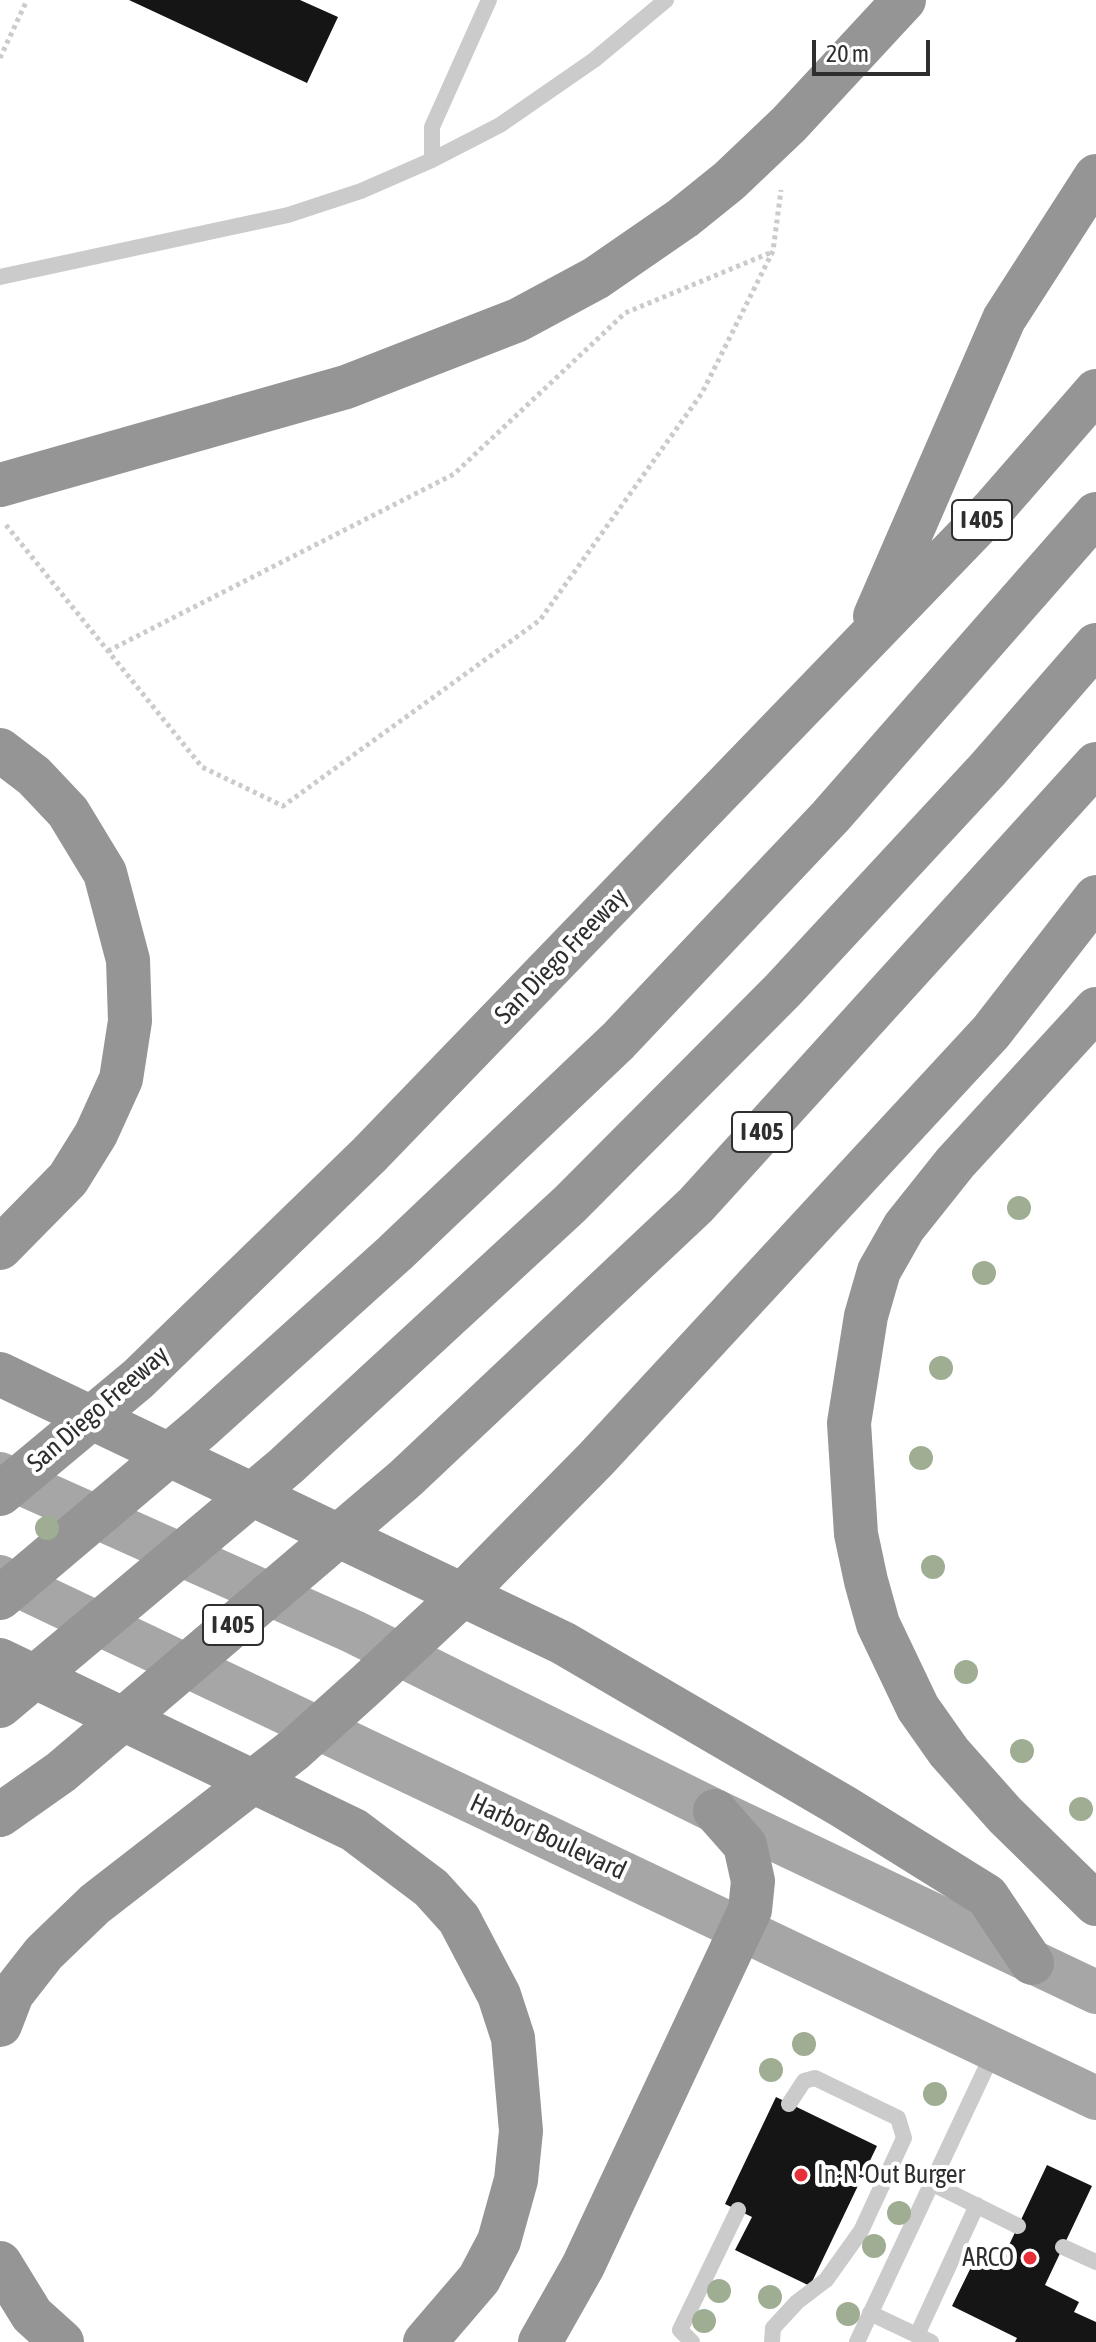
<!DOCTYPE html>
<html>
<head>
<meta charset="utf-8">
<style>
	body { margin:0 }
	#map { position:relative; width:1096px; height:2342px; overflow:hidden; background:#fff; font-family:"Asap Condensed",sans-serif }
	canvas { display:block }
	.scale { position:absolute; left:812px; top:40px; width:118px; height:36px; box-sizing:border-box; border:4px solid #2e2e2e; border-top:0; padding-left:10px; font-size:24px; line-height:28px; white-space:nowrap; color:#2e2e2e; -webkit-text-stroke:6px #fff; paint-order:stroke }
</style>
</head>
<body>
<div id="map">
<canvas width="1096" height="2342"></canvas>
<div class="scale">20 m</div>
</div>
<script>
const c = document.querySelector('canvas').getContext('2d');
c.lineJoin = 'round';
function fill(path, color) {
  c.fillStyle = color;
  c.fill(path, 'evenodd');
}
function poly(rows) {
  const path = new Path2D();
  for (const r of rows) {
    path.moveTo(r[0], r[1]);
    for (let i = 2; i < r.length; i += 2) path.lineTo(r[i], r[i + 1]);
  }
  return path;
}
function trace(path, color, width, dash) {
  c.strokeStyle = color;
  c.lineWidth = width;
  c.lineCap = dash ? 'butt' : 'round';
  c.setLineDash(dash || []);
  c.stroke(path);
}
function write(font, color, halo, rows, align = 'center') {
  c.font = font + ' "Asap Condensed",sans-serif';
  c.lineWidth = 8;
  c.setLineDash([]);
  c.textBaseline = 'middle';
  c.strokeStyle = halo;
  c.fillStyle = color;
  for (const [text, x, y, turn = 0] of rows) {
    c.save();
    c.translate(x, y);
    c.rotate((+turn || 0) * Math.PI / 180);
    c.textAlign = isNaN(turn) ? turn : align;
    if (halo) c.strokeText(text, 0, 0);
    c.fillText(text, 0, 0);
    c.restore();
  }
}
const building = poly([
	[129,0,300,0,338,17,307,83],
	[776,2097,877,2146,810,2286,735,2250,752,2217,725,2204],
	[1047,2165,1092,2186,1045,2285,1079,2302,1074,2312,1096,2322,1096,2342,1015,2342,1017,2338,952,2306,978,2253,1000,2264]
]);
const path = poly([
	[0,58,27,0],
	[6,525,202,767,283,806,540,620,702,393,773,251,781,190],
	[108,651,454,474,625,313,772,252]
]);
const lane = poly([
	[432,160,432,127,489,0],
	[0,277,288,215,361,191,432,160,500,125,594,60,666,0],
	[931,2183,1018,2226],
	[1063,2247,1096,2262],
	[870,2313,931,2342],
	[917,2335,977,2205],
	[692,2342,680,2330,738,2210],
	[772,2342,773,2328,797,2302,826,2280,861,2231,904,2138,898,2118,815,2078,804,2081,789,2104],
	[857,2342,994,2051]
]);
const primary = poly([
	[0,1474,354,1632,715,1811,1096,1992],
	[0,1577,1096,2098]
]);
const highway = poly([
	[0,485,346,387,518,320,596,278,683,218,729,181,789,124,904,0],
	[875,616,1004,319,1096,176],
	[0,750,34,776,68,812,105,873,128,960,130,1021,121,1079,96,1134,68,1179,0,1248],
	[1096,1009,955,1163,904,1227,879,1271,866,1316,849,1423,856,1534,866,1581,878,1624,918,1708,949,1752,1005,1815,1096,1904],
	[0,1374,563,1643,844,1807,987,1896,1032,1963],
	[0,1494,138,1379,369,1155,994,508,1096,391],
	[0,1598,202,1427,395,1253,618,1041,830,817,1096,514],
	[0,1660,354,1830,431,1888,459,1919,499,1995,513,2038,521,2131,516,2180,499,2241,479,2279,425,2342],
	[0,1706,286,1466,570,1204,783,990,988,769,1096,645],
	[0,1815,61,1772,405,1479,696,1205,1096,764],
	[0,2025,12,1994,44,1953,95,1904,295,1749,366,1685,454,1603,596,1459,991,1032,1096,897],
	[0,2263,32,2315,62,2342],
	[540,2342,583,2266,750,1910,753,1881,745,1845,715,1811]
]);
const trees = [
	[1019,1208],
	[984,1273],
	[941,1368],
	[921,1458],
	[47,1528],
	[933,1567],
	[966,1672],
	[1022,1751],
	[1081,1809],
	[804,2044],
	[771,2070],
	[935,2094],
	[899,2213],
	[874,2246],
	[719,2291],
	[770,2297],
	[848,2314],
	[704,2321]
];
const markers = [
	[801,2175,8,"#e72f39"],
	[1030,2258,8,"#e72f39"]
];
const shields = [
	[982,520,60],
	[762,1132,60],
	[233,1625,60]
];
const shieldNames = [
	["I 405",982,520],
	["I 405",762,1132],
	["I 405",233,1625]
];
const streetNames = [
	["San Diego Freeway",561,956,-46],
	["San Diego Freeway",98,1409,-41],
	["Harbor Boulevard",548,1837,25]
];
const poiNames = [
	["In-N-Out Burger",817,2175],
	["ARCO",1014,2258,"right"]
];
fill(building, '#151515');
trace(path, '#cbcbcb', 5, [4, 4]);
trace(lane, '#cbcbcb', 16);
trace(primary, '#a6a6a6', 44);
trace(highway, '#959595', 44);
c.fillStyle = '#9fae93';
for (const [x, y] of trees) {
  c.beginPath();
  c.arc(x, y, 12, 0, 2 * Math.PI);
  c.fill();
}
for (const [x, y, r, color] of markers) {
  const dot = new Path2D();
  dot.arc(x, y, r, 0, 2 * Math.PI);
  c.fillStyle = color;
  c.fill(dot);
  trace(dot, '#fff', 3);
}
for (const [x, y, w] of shields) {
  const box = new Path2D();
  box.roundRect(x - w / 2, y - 20, w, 40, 6);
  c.fillStyle = '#fff';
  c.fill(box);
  trace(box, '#2e2e2e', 2);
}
write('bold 24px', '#2e2e2e', null, shieldNames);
write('26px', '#2e2e2e', '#fff', streetNames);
write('26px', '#2e2e2e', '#fff', poiNames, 'left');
</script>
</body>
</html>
